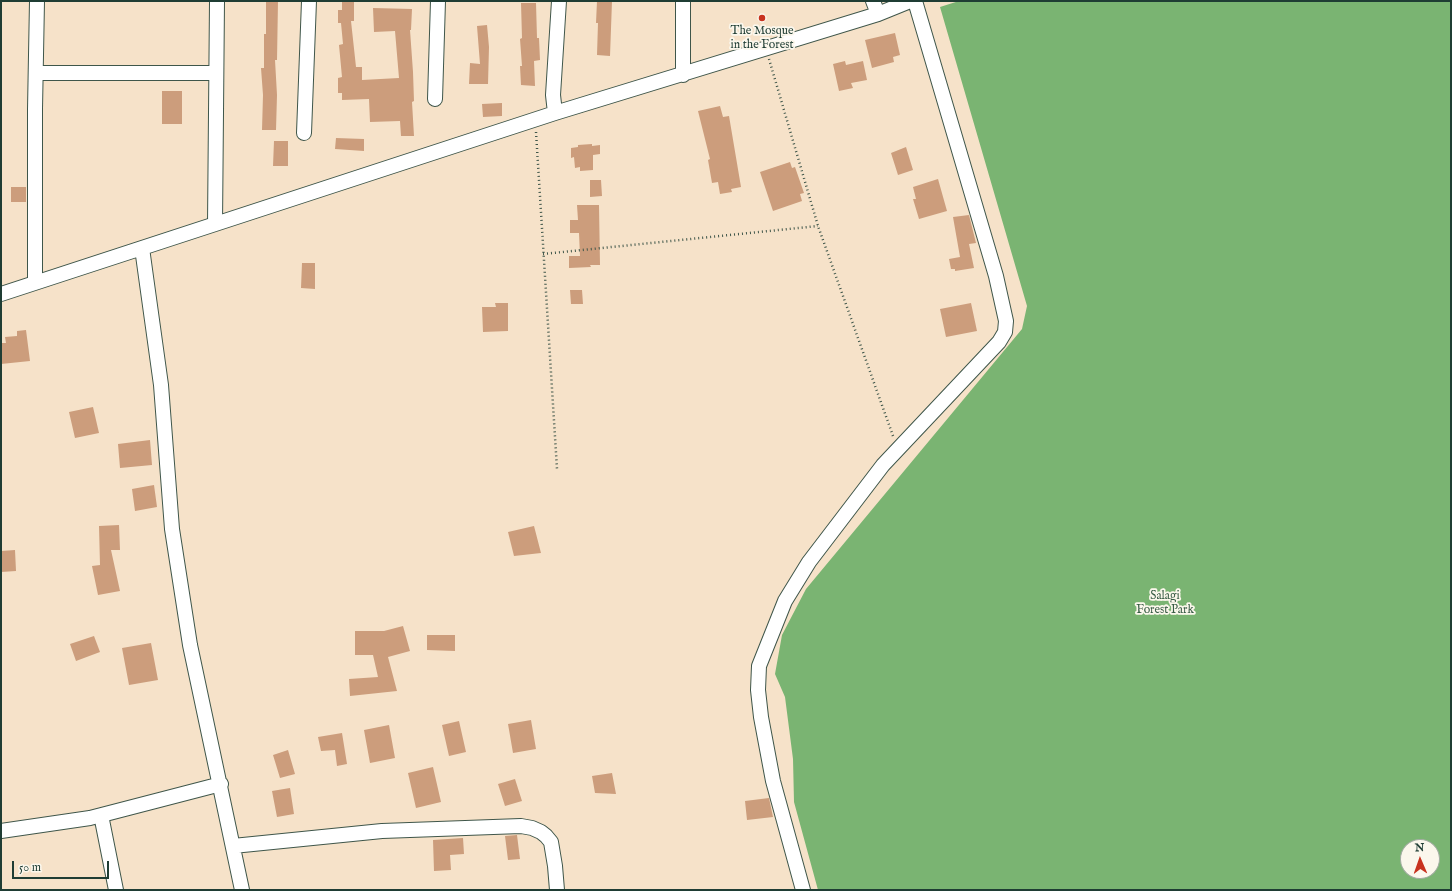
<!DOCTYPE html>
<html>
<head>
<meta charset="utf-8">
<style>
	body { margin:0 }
	#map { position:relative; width:1452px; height:891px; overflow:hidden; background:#f6e2c9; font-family:"IM FELL English",serif }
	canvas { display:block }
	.frame { position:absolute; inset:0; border:2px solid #1f3d34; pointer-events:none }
	.north { position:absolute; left:1400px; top:839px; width:40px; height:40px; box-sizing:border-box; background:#fbf7ec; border:1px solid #a3ada2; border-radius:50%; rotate:358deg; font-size:11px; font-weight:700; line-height:16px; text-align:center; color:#1f3d34 }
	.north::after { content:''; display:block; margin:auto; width:14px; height:18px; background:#c8321e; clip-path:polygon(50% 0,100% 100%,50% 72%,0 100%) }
	.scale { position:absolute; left:12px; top:861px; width:97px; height:18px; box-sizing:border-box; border:2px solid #1f3d34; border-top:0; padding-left:5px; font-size:12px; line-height:14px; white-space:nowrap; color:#1f3d34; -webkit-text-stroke:3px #fbf7ec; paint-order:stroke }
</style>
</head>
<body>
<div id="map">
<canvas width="1452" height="891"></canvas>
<div class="frame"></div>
<div class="north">N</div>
<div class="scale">50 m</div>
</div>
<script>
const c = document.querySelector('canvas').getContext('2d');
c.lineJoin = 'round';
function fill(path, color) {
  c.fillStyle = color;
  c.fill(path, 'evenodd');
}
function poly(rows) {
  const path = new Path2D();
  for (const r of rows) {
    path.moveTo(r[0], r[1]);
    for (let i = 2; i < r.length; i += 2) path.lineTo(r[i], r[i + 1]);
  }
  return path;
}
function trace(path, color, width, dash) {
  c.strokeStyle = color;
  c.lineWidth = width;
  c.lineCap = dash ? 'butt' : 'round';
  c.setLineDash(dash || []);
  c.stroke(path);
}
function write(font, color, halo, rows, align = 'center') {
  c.font = font + ' "IM FELL English",serif';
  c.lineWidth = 3.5;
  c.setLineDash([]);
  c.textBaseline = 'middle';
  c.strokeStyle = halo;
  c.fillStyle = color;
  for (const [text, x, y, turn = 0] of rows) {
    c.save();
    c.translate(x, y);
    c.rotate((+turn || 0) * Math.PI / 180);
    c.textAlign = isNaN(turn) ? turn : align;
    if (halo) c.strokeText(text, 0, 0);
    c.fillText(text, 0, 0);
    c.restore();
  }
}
const forest = poly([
	[959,1,1451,1,1451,890,818,890,794,802,793,759,785,697,775,674,782,635,806,589,1022,329,1027,306,940,7],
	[1408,847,1432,847,1432,871,1408,871]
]);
const building = poly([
	[266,1,278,1,277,60,275,60,277,95,276,130,262,130,263,95,261,68,264,68,264,34,266,34],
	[342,1,354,1,354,21,351,21,356,67,362,67,362,80,399,78,395,31,374,32,373,8,412,9,411,30,410,30,413,72,414,101,412,102,414,136,401,136,400,121,370,122,369,99,342,100,342,93,338,93,338,78,342,77,339,45,343,44,341,23,338,23,338,10,342,10],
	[597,1,612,1,610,56,597,55,598,23,596,23],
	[521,3,536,3,537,38,539,38,540,60,534,61,535,86,521,85,520,66,522,66,520,39,522,38],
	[487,25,489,47,488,84,469,84,470,63,480,64,477,26],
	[895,33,900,55,893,57,894,62,872,68,865,40],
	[845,61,846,65,863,61,867,80,851,83,853,88,839,91,833,64],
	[162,91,182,91,182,124,162,124],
	[502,103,502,116,483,117,482,104],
	[720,106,723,117,729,116,741,187,731,189,732,192,720,194,718,182,712,183,708,160,710,159,698,111],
	[336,138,364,139,364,151,335,149],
	[274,141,288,141,288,166,273,166],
	[592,144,592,146,600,145,600,154,593,155,593,170,580,171,580,167,575,168,574,157,571,158,571,148,578,147,578,145],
	[906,147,913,170,898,175,891,153],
	[790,162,792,168,795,167,804,193,800,194,802,201,773,211,760,172],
	[938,179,947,211,919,219,913,199,916,199,913,187],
	[590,180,601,180,602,196,590,197],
	[11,187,26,187,26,202,11,202],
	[577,205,599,205,600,265,590,265,591,267,569,268,569,256,580,256,579,233,570,233,570,220,578,220],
	[969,215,976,243,969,244,974,268,955,271,955,269,951,269,949,259,960,257,953,217],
	[302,263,315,263,315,289,301,288],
	[570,290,582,290,583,304,571,304],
	[495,303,508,303,508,331,483,332,482,307,496,307],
	[971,303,977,331,946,337,940,309],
	[26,330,30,361,1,364,1,343,6,343,5,337,17,336,17,331],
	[93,407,99,433,75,438,69,412],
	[150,440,152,465,120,468,118,444],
	[154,485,157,507,135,511,132,489],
	[119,525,120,550,111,550,120,591,98,595,92,566,100,565,99,526],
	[534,526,541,553,514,556,508,532],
	[15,550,16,571,1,572,1,551],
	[403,626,410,651,388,657,397,691,350,696,349,679,378,677,373,655,355,655,355,631,384,631],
	[427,635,455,635,455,651,427,650],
	[94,636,100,652,76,661,70,644],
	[151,643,158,680,129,685,122,648],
	[531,720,536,749,513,753,508,724],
	[459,721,466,752,449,756,442,725],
	[389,725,395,758,370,763,364,730],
	[342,733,347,764,337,766,335,750,321,751,318,737],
	[288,750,295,774,280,778,273,755],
	[433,767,441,802,416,808,408,773],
	[612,773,616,794,595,793,592,776],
	[515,779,522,801,505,806,498,784],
	[290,788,294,814,277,817,272,791],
	[769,798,773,817,747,820,745,801],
	[517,835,520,859,508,860,505,836],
	[463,838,464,854,450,855,451,870,434,871,433,840]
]);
const path = poly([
	[769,59,818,226,893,436],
	[536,132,557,469],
	[543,254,818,226]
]);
const minor = poly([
	[873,1,878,14],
	[36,73,216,73],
	[683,75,683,1],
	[435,99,438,1],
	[555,113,553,95,559,1],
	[304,133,309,1],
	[215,224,217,1],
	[142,248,161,385,172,529,190,645,242,890],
	[35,282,35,109,37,1],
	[1,294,555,113,878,14,910,1],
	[101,815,116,890],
	[1,831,90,818,221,784],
	[233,846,382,831,521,826,532,828,541,832,546,836,551,842,555,866,557,890],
	[803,890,773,781,761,717,758,690,759,666,785,601,809,562,883,465,999,342,1005,332,1006,321,996,276,915,1]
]);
const markers = [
	[762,18,4,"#c8321e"]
];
const poiNames = [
	["The Mosque",762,32],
	["in the Forest",762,46]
];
const parkNames = [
	["Salagi",1165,597],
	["Forest Park",1165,611]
];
fill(forest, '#7ab472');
fill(building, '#cc9d7c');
trace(minor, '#3f564a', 16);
trace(path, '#3f564a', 2.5, [1, 3]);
trace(minor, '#fff', 14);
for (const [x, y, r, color] of markers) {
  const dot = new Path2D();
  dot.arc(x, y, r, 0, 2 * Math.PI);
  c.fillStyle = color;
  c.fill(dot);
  trace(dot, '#fbf7ec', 1.5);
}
write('12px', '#1f3d34', '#fbf7ec', poiNames);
write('12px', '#375b44', '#fbf7ec', parkNames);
</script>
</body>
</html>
